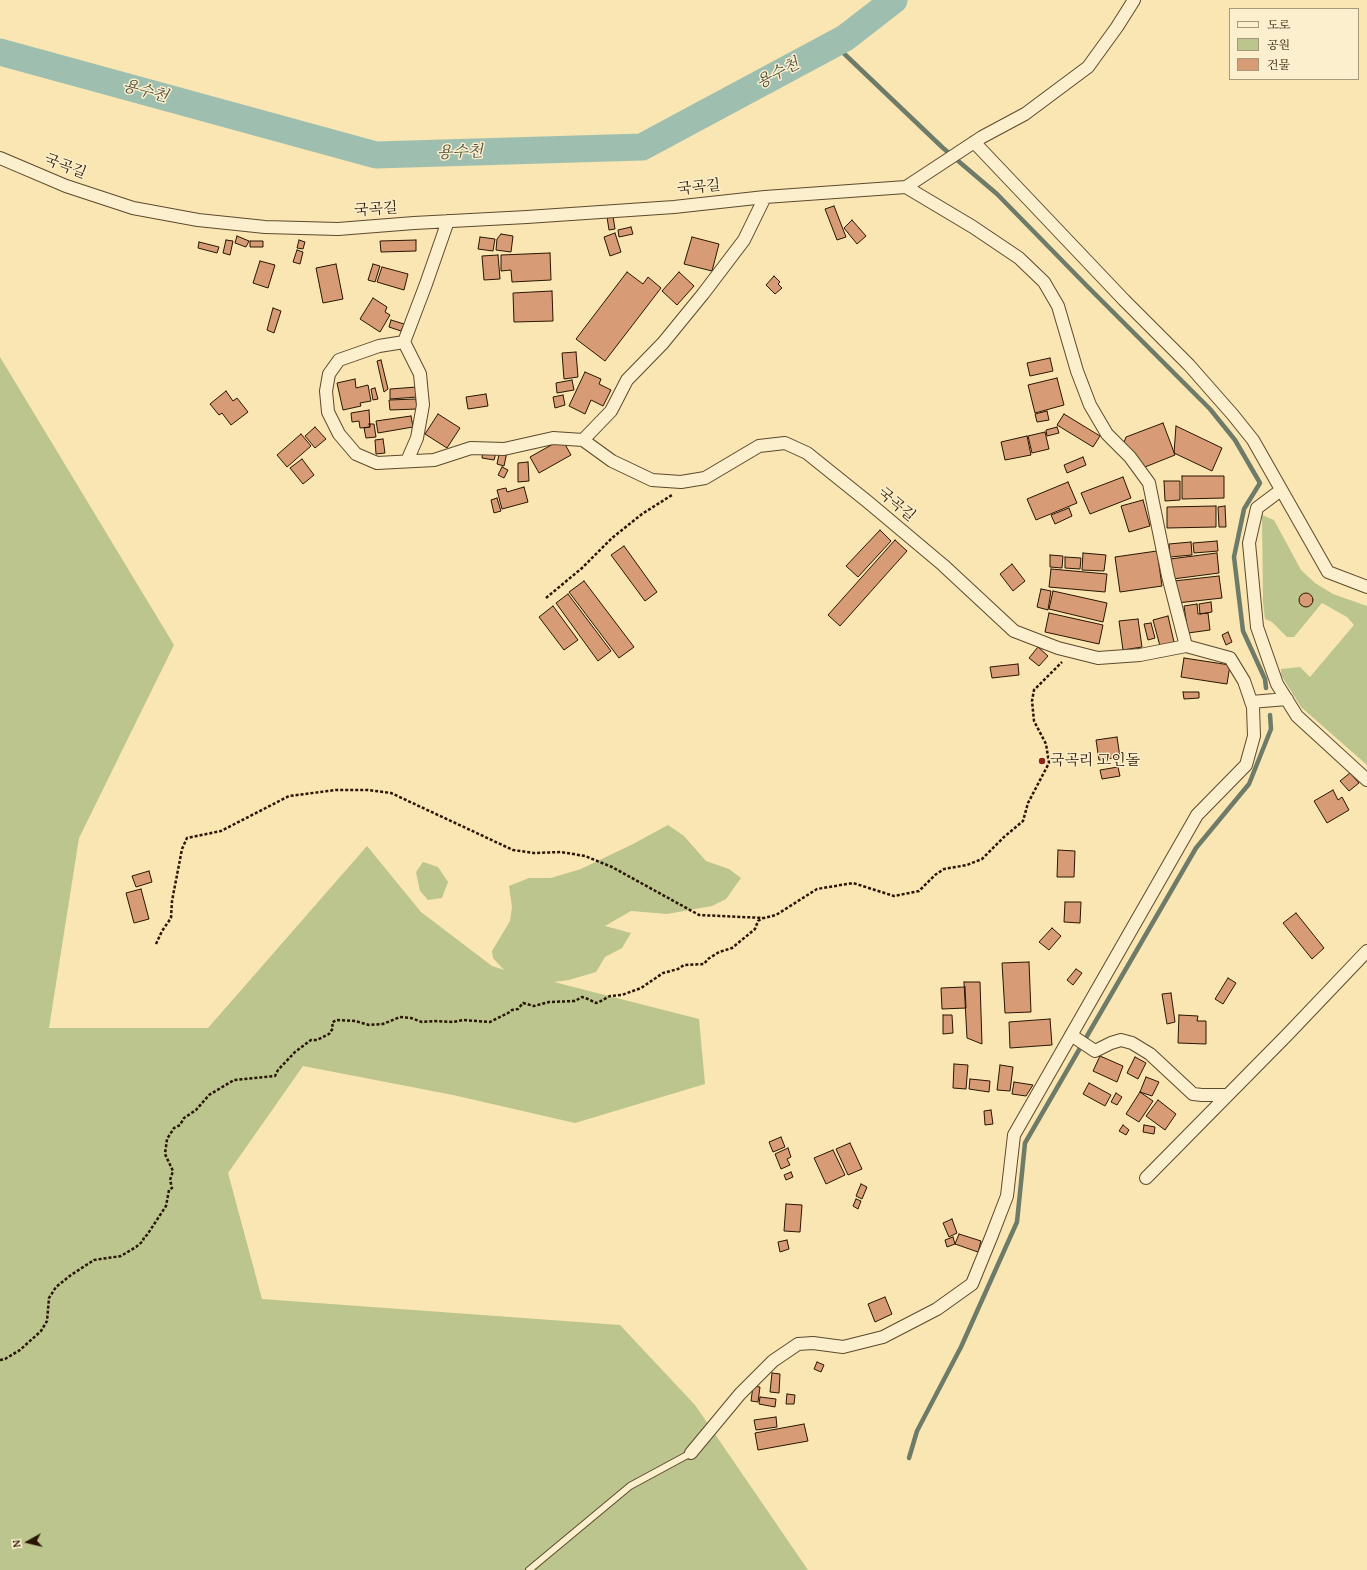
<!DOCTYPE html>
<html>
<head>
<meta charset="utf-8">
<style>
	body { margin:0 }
	#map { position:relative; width:1367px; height:1570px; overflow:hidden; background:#f9e6b2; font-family:"Gentium Book Plus","Noto Serif KR",serif }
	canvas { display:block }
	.legend { position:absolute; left:1229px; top:8px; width:130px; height:72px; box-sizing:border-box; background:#fbefcd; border:1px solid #a7987b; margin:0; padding:5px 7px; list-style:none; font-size:12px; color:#291501 }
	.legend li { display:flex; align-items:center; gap:8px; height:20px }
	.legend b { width:20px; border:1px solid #a7987b }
	.north { position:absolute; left:8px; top:1522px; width:40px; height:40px; -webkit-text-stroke:3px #fbefcd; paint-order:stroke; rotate:262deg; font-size:11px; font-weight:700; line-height:16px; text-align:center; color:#291501 }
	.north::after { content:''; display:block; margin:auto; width:14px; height:18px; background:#291501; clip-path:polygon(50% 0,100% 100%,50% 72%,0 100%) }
</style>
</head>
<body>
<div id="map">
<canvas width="1367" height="1570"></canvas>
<ul class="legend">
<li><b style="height:5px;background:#fbefcd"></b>도로</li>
<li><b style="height:11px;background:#bcc58d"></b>공원</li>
<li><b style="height:11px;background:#d79c75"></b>건물</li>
</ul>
<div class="north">N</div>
</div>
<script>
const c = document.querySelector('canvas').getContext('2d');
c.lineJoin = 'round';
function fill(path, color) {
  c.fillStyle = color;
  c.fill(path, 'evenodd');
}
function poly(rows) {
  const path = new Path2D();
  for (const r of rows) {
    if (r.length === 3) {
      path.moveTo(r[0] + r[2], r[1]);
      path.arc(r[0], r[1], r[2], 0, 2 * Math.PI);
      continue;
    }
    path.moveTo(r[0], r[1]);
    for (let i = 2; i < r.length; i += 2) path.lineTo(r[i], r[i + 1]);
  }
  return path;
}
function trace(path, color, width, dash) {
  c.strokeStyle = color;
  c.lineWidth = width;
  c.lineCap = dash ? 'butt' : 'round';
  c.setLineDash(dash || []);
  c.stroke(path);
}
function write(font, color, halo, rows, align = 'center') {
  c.font = font + ' "Gentium Book Plus","Noto Serif KR",serif';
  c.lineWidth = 3;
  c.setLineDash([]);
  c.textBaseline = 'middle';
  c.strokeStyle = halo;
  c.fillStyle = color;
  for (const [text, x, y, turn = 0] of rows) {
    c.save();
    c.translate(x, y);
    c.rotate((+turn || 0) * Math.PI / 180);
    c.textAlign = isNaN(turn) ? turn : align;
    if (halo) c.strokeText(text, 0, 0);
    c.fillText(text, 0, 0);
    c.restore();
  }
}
const green = poly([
	[0,357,174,645,79,838,49,1028,208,1028,367,846,421,912,492,966,504,970,493,958,492,951,510,921,512,907,509,886,529,878,551,878,581,869,633,844,668,825,684,836,706,861,729,869,741,878,726,899,712,906,667,914,631,911,605,926,631,933,622,948,605,957,596,972,569,980,554,982,699,1019,705,1084,575,1123,453,1095,303,1066,228,1173,262,1299,620,1325,695,1405,808,1570,0,1570],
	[1262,515,1274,520,1301,570,1315,583,1333,594,1367,606,1367,765,1301,707,1281,675,1281,669,1300,667,1310,677,1354,625,1347,617,1322,603,1294,637,1287,637,1272,622,1265,619,1263,603],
	[423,862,438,867,448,882,442,898,428,900,420,891,416,872]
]);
const stream = poly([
	[834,44,943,148,997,194,1086,285,1210,409,1235,440,1260,483,1244,509,1234,557,1243,631,1265,679,1266,688],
	[909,1458,917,1431,961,1347,1017,1222,1025,1143,1196,848,1249,784,1271,729,1270,715]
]);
const river = poly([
	[0,52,376,155,642,147,845,38,894,0]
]);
const building = poly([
	[834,206,846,237,837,240,825,209,834,206],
	[613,216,615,229,609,230,607,217,613,216],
	[852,220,866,236,857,244,844,228,852,220],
	[631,227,633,234,619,237,618,230,631,227],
	[615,233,621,252,610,256,604,237,615,233],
	[501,234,513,236,511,252,496,250,497,239,501,234],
	[237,236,249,241,246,247,235,243,237,236],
	[480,237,495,239,493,251,478,249,480,237],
	[692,237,719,244,712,271,684,264,692,237],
	[226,240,233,241,230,255,223,253,226,240],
	[299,240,305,242,303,249,297,248,299,240],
	[416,240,416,251,381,252,380,241,416,240],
	[250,241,263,241,263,247,250,247,250,241],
	[199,242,219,247,217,253,198,248,199,242],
	[297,250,303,252,300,264,293,262,297,250],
	[550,253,551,280,512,282,511,270,501,271,501,255,550,253],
	[498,255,500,279,484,280,482,256,498,255],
	[260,261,275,265,268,288,253,283,260,261],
	[336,264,343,299,323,303,316,268,336,264],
	[373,264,380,266,375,282,368,280,373,264],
	[382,267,408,274,404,290,377,282,382,267],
	[627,272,643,284,648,277,661,288,605,361,576,339,627,272],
	[679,272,694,286,677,305,662,291,679,272],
	[774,276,780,282,778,284,782,288,775,294,766,285,774,276],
	[552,291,553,321,514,322,513,293,552,291],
	[373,298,387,307,385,312,390,315,380,332,360,319,373,298],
	[273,308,281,311,274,333,267,330,273,308],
	[391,320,404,324,401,331,389,327,391,320],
	[576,352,578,377,564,379,562,353,576,352],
	[1050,358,1053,371,1030,376,1027,363,1050,358],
	[381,360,388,389,384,392,377,361,381,360],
	[585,372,601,379,599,384,611,390,603,406,591,400,585,414,569,406,585,372],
	[1057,378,1064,405,1035,413,1028,385,1057,378],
	[355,379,356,388,368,385,371,401,360,403,361,406,343,410,337,383,355,379],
	[572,380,574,390,557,393,556,383,572,380],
	[417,387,417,397,390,399,390,389,417,387],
	[375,388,378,399,373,400,371,389,375,388],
	[226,391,233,401,237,398,248,412,231,425,222,413,219,415,210,404,226,391],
	[486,394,488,406,468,409,466,397,486,394],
	[563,395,565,405,555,408,553,397,563,395],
	[416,399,417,409,390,410,389,400,416,399],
	[369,410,370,427,360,428,359,421,352,422,351,413,369,410],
	[1047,411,1049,420,1037,422,1035,414,1047,411],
	[438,414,460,428,447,448,425,434,438,414],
	[1064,414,1100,436,1093,447,1057,425,1064,414],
	[411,416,413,427,378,433,376,421,411,416],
	[1163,423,1175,455,1145,467,1123,445,1126,437,1163,423],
	[369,424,374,424,376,437,366,438,364,428,370,427,369,424],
	[1176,426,1222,448,1212,471,1174,453,1176,426],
	[315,427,326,439,315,448,305,436,315,427],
	[1057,427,1059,433,1047,436,1046,430,1057,427],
	[1045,432,1049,449,1032,453,1028,436,1045,432],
	[301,434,311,446,287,467,277,455,301,434],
	[1027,436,1031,455,1005,460,1001,442,1027,436],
	[383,439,385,453,376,454,375,440,383,439],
	[562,439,571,455,539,473,530,457,562,439],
	[483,450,496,453,494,460,482,458,483,450],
	[500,450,507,452,504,466,497,464,500,450],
	[1083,457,1086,465,1067,473,1064,465,1083,457],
	[302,459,314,475,303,484,290,468,302,459],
	[528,462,529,481,518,482,518,463,528,462],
	[502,467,508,470,504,478,498,475,502,467],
	[1182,476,1224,476,1224,498,1182,499,1182,476],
	[1123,477,1131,498,1090,514,1081,493,1123,477],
	[1164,481,1180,481,1180,500,1165,501,1164,481],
	[1068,482,1077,503,1036,520,1027,499,1068,482],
	[524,487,528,502,502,509,497,490,506,488,507,492,524,487],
	[497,498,501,511,494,513,491,500,497,498],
	[1143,500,1150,526,1129,532,1121,506,1143,500],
	[1216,506,1216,527,1167,528,1167,507,1216,506],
	[1225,506,1226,527,1219,527,1218,507,1225,506],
	[1069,508,1072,516,1055,524,1051,515,1069,508],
	[880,530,891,541,858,577,846,566,880,530],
	[895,540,907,551,840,626,828,615,895,540],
	[1217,541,1218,551,1194,553,1193,543,1217,541],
	[1191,542,1192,555,1170,557,1169,544,1191,542],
	[624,546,657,592,645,601,611,555,624,546],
	[1157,551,1162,586,1120,592,1115,557,1157,551],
	[1083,553,1106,555,1104,571,1082,570,1083,553],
	[1217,553,1219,573,1173,579,1170,559,1217,553],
	[1050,555,1063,556,1062,568,1050,567,1050,555],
	[1065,557,1081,558,1080,569,1065,568,1065,557],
	[1012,564,1025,581,1013,591,1000,574,1012,564],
	[1051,569,1107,574,1105,592,1049,587,1051,569],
	[1219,576,1222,598,1177,603,1174,581,1219,576],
	[584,581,634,647,619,658,569,592,584,581],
	[1041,589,1051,591,1048,610,1037,607,1041,589],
	[1053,591,1107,603,1103,622,1049,609,1053,591],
	[1306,600,7],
	[568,594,611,651,598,661,556,603,568,594],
	[1211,602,1212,612,1200,614,1199,604,1211,602],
	[1197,604,1198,614,1208,613,1210,630,1188,633,1184,606,1197,604],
	[553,606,578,640,564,650,539,617,553,606],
	[1049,613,1103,625,1099,644,1045,632,1049,613],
	[1168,616,1174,642,1160,646,1153,620,1168,616],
	[1138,619,1142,647,1123,650,1119,621,1138,619],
	[1151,623,1155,638,1148,640,1144,624,1151,623],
	[1228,632,1232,642,1226,645,1222,635,1228,632],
	[1038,647,1048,656,1039,666,1029,658,1038,647],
	[1184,658,1230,665,1227,684,1181,677,1184,658],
	[1018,664,1019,675,992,678,990,667,1018,664],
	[1183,692,1199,692,1199,698,1184,699,1183,692],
	[1117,737,1120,757,1099,760,1096,740,1117,737],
	[1118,767,1120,776,1102,779,1100,770,1118,767],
	[1350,773,1359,783,1349,791,1340,781,1350,773],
	[1333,790,1338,800,1342,797,1349,810,1327,823,1314,801,1333,790],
	[1058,850,1075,851,1074,877,1057,877,1058,850],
	[149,871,152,882,136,887,132,876,149,871],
	[141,889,149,919,134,923,126,893,141,889],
	[1065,902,1081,902,1080,923,1064,922,1065,902],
	[1296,913,1324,948,1312,959,1283,923,1296,913],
	[1052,928,1061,936,1049,950,1039,942,1052,928],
	[1029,962,1031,1012,1005,1013,1002,963,1029,962],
	[1076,969,1082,973,1073,985,1067,980,1076,969],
	[1228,978,1236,983,1223,1004,1215,999,1228,978],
	[964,982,980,982,982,1044,967,1038,964,982],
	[965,987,966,1008,942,1009,941,988,965,987],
	[1171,993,1175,1022,1167,1024,1162,994,1171,993],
	[943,1015,952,1015,953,1033,943,1034,943,1015],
	[1179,1015,1198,1016,1197,1021,1206,1021,1206,1044,1178,1043,1179,1015],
	[1050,1019,1052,1045,1010,1048,1009,1022,1050,1019],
	[1100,1056,1123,1066,1117,1082,1093,1071,1100,1056],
	[1135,1057,1146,1063,1138,1079,1127,1073,1135,1057],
	[954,1064,968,1065,966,1089,953,1088,954,1064],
	[1000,1065,1013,1067,1010,1091,997,1090,1000,1065],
	[1146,1077,1159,1082,1152,1096,1140,1092,1146,1077],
	[970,1079,990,1081,989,1092,969,1089,970,1079],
	[1014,1082,1033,1085,1026,1096,1012,1094,1014,1082],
	[1089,1083,1111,1095,1105,1106,1083,1094,1089,1083],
	[1140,1092,1153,1101,1139,1122,1126,1114,1140,1092],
	[1116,1093,1122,1097,1117,1105,1111,1102,1116,1093],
	[1158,1100,1176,1114,1165,1130,1146,1116,1158,1100],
	[991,1110,993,1124,985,1125,984,1111,991,1110],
	[1123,1125,1129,1130,1126,1135,1119,1131,1123,1125],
	[1144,1125,1155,1127,1154,1134,1143,1132,1144,1125],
	[781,1137,785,1147,773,1152,769,1142,781,1137],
	[850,1143,862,1169,848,1175,836,1149,850,1143],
	[788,1148,791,1157,787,1159,790,1165,781,1169,775,1154,788,1148],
	[833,1150,845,1175,826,1184,814,1158,833,1150],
	[791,1172,793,1177,786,1180,784,1175,791,1172],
	[861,1184,867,1187,862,1199,856,1196,861,1184],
	[856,1199,861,1201,858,1209,853,1206,856,1199],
	[786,1204,802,1205,800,1232,784,1231,786,1204],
	[952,1219,957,1233,949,1237,943,1223,952,1219],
	[959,1234,981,1241,978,1252,955,1244,959,1234],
	[953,1237,955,1244,947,1247,945,1240,953,1237],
	[787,1240,789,1249,780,1252,778,1242,787,1240],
	[885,1297,892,1314,875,1322,868,1304,885,1297],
	[817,1362,824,1365,821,1372,814,1369,817,1362],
	[772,1373,780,1374,779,1393,770,1392,772,1373],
	[753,1386,760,1387,758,1402,751,1401,753,1386],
	[787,1394,795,1395,794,1404,786,1404,787,1394],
	[760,1397,776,1399,775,1407,759,1404,760,1397],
	[776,1417,777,1427,756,1430,754,1420,776,1417],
	[804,1424,808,1441,758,1450,755,1433,804,1424]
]);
const path = poly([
	[546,598,582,568,612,538,642,514,672,495],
	[156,944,162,931,171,918,172,901,182,849,187,838,221,831,289,796,336,790,368,790,391,793,513,850,534,853,561,852,585,856,612,867,699,915,764,918,776,915,817,889,853,883,894,896,919,891,935,875,944,869,967,865,982,859,1004,837,1023,821,1028,803,1049,763,1046,744,1034,721,1032,701,1034,690,1062,662],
	[0,1360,5,1359,20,1350,41,1331,47,1321,49,1298,56,1287,71,1275,94,1260,121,1256,136,1247,143,1241,144,1237,147,1235,166,1206,169,1190,172,1188,170,1180,173,1171,165,1154,167,1139,174,1128,180,1125,184,1118,196,1110,209,1095,234,1080,275,1076,278,1070,295,1052,311,1040,317,1040,329,1034,333,1028,332,1023,336,1020,355,1021,369,1025,383,1024,400,1017,411,1018,422,1022,434,1021,453,1022,463,1020,490,1022,508,1013,512,1010,518,1009,523,1003,534,1006,549,1002,575,1001,582,997,588,999,596,1003,599,1002,610,996,622,995,641,988,663,973,678,969,684,965,704,964,708,959,719,952,732,948,755,929,758,921,763,918]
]);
const service = poly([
	[529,1570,630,1486,691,1453]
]);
const minor = poly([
	[974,142,1124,300,1189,365,1233,415,1253,440,1328,572,1367,587],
	[0,158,66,186,133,208,198,220,265,227,338,229,414,223,527,217,674,207,765,197,906,187],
	[906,187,982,137,1025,114,1088,67,1117,27,1134,0],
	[404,342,379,346,339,360,329,374,326,391,328,412,339,434,356,454,377,463,434,460,471,448,504,449,553,438,583,440,612,461,652,480,681,482,705,478,759,446,785,443,807,453,868,502,943,565,1014,631,1058,648,1098,658,1140,655,1186,646],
	[583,440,611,411,627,380,663,343,703,294,744,240,765,197],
	[407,461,417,438,423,405,420,374,404,342,426,284,448,221],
	[1281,490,1257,508,1249,543,1257,627,1277,684,1297,716,1367,780],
	[1251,702,1287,699],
	[1071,1035,1095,1051,1111,1043,1121,1040,1132,1043,1150,1054,1193,1094,1202,1095,1228,1095],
	[1146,1178,1288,1034,1367,951],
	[691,1453,740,1394,773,1361,798,1344,813,1343,843,1347,883,1337,937,1309,972,1284,992,1235,1007,1196,1014,1135,1197,815,1246,765,1254,736,1253,707,1244,681,1230,658,1186,646,1168,576,1149,483,1130,457,1107,434,1090,405,1077,371,1058,306,1044,282,1019,258,973,227,906,187]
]);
const markers = [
	[1042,761,4,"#8f2418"]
];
const streetNames = [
	["국곡길",65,167,21],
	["국곡길",699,188,-6],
	["국곡길",376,210,-4],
	["국곡길",896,505,40]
];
const poiNames = [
	["국곡리 고인돌",1050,761]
];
const waterNames = [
	["용수천",778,74,-28],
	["용수천",145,92,15],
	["용수천",460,153,-2]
];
fill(green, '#bcc58d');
trace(stream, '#6f7b69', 4.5);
trace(river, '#9ebfaf', 27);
fill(building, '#d79c75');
trace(building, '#291501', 1);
trace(service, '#5d492d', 8);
trace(minor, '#5d492d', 14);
trace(path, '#291501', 2.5, [3, 2]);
trace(service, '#fbefcd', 6);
trace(minor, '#fbefcd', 12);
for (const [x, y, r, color] of markers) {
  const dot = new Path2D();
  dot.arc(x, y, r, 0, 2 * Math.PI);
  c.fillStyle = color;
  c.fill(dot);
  trace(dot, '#fbefcd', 1.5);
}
write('15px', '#291501', '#fbefcd', streetNames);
write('15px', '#291501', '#fbefcd', poiNames, 'left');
write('italic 16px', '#52503e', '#fbefcd', waterNames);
</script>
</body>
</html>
